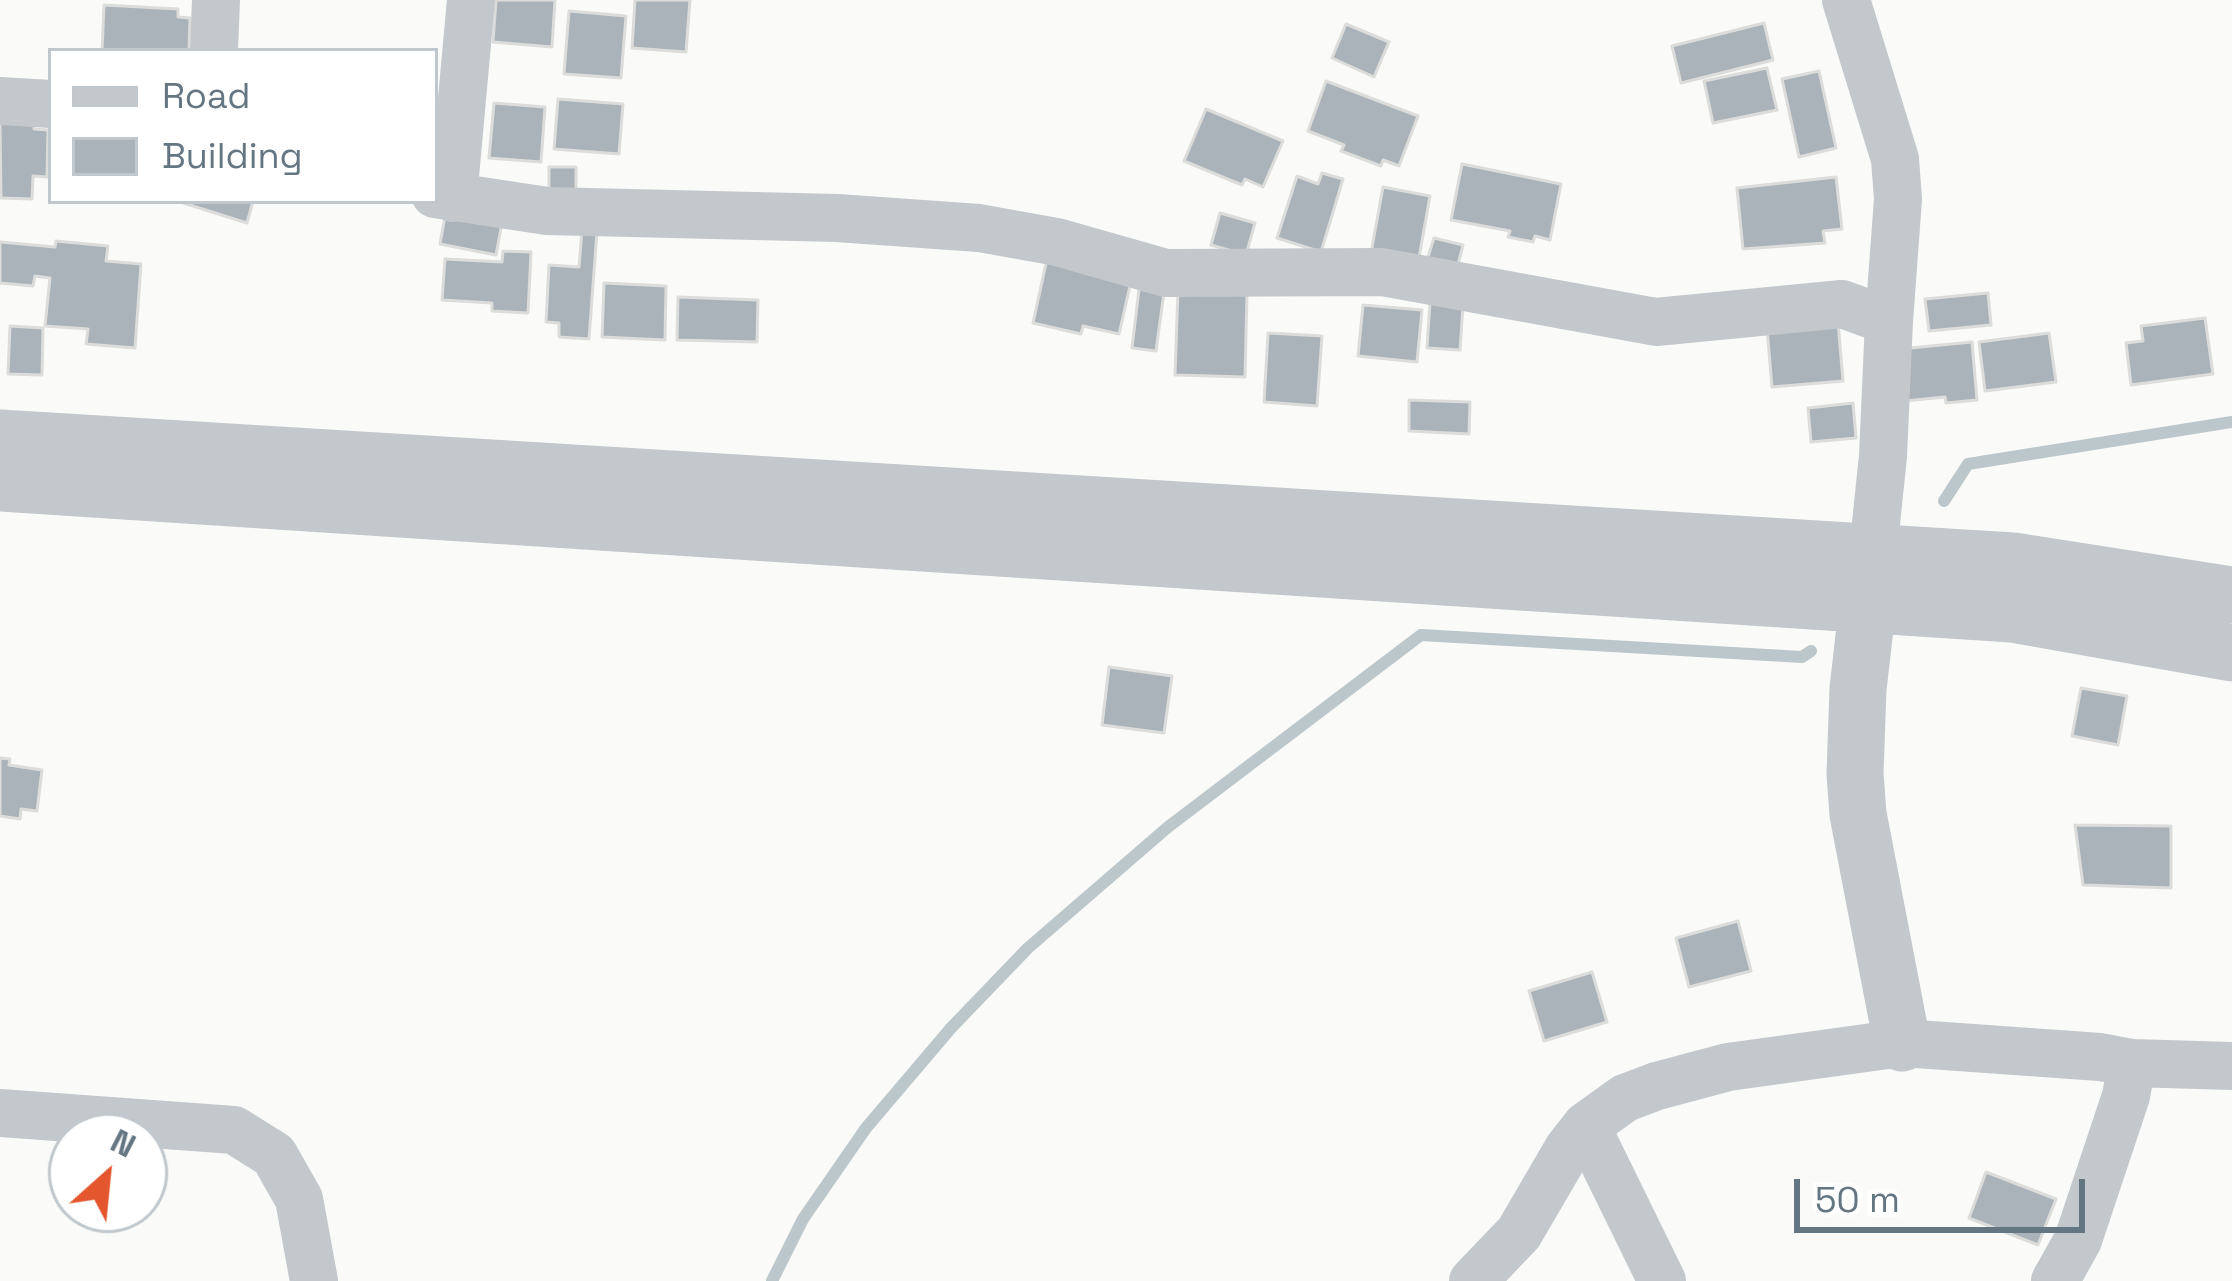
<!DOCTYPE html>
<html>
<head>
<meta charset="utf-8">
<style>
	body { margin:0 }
	#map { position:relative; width:2232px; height:1281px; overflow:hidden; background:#fafaf8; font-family:"Space Grotesk",sans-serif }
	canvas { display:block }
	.legend { position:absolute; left:48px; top:48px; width:390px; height:156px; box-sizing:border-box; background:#fff; border:3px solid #c1c8cd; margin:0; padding:15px 21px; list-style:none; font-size:36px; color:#657683 }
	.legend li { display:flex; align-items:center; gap:24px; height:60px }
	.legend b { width:60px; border:3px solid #c1c8cd }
	.north { position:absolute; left:48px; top:1113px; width:120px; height:120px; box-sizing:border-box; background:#fff; border:3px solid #c1c8cd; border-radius:50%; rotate:27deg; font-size:33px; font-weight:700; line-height:48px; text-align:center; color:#657683 }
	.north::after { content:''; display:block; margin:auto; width:42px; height:54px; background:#e4572e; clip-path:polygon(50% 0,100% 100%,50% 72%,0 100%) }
	.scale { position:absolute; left:1794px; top:1179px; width:291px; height:54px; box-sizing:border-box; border:6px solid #657683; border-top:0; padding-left:15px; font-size:36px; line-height:42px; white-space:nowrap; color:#657683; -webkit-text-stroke:9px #fff; paint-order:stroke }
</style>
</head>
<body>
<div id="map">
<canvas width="2232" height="1281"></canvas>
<ul class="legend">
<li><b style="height:15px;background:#c3c8cc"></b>Road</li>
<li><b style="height:33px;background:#aab3b9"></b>Building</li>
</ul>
<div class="north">N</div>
<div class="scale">50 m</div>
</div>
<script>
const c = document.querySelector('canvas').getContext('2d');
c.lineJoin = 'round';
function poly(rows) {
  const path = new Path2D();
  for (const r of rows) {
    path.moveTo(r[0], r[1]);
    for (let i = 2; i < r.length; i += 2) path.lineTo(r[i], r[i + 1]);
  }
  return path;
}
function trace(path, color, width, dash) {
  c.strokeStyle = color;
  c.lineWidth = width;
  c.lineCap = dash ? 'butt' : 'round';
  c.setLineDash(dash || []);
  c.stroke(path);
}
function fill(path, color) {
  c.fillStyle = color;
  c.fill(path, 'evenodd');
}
const stream = poly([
	[1944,501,1968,464,2232,422],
	[772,1281,803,1219,866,1128,951,1028,1028,948,1168,827,1421,635,1802,657,1811,651]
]);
const building = poly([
	[496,0,555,0,552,47,493,42,496,0],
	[635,0,690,0,686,52,632,48,635,0],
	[104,5,178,9,178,17,190,18,189,51,102,51,104,5],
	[569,11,626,16,621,78,564,74,569,11],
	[1764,23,1773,60,1681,83,1672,46,1764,23],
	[1346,24,1389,42,1374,77,1332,58,1346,24],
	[1767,68,1777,110,1713,123,1704,81,1767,68],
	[1819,71,1836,148,1799,157,1782,79,1819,71],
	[1326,81,1418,116,1399,166,1383,160,1381,166,1341,151,1344,145,1308,131,1326,81],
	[558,99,623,104,619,154,554,149,558,99],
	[494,103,545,107,541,162,489,158,494,103],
	[1206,109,1283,141,1263,187,1245,179,1242,185,1184,161,1206,109],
	[0,122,34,124,34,129,48,130,47,177,33,176,32,199,1,198,0,122],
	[1462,164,1561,184,1550,240,1535,236,1533,242,1508,237,1510,231,1451,220,1462,164],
	[549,167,576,167,576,195,549,195,549,167],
	[1322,173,1343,179,1321,252,1277,238,1297,176,1318,184,1322,173],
	[1836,177,1842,229,1823,231,1825,243,1743,249,1737,188,1836,177],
	[1383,187,1430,196,1418,263,1371,253,1383,187],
	[177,201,253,201,247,223,177,201],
	[446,211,502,223,496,255,440,244,446,211],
	[1220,213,1255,223,1246,255,1211,245,1220,213],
	[582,230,597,231,589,339,559,337,559,323,546,322,549,265,579,267,582,230],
	[1434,238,1463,245,1457,268,1427,260,1434,238],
	[56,241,108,246,106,261,141,264,135,348,86,344,88,329,45,326,50,278,35,276,33,286,0,283,0,242,55,247,56,241],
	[503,251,531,252,528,313,492,311,492,303,442,300,445,259,502,262,503,251],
	[1047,259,1132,277,1119,334,1083,326,1081,334,1033,323,1047,259],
	[604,283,666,286,665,340,602,337,604,283],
	[1139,289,1164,292,1156,351,1132,348,1139,289],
	[1178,290,1247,293,1245,377,1175,375,1178,290],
	[1988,293,1991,325,1929,331,1925,299,1988,293],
	[678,297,758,300,757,342,677,340,678,297],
	[1430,302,1463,305,1460,350,1427,348,1430,302],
	[1363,305,1422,310,1417,362,1358,356,1363,305],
	[2205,318,2213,374,2131,385,2126,343,2143,341,2141,326,2205,318],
	[1838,322,1843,381,1772,387,1767,328,1838,322],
	[10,326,43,328,42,375,8,374,10,326],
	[1268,333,1322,336,1317,406,1264,402,1268,333],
	[2049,333,2056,382,1985,391,1979,342,2049,333],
	[1972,342,1977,400,1946,403,1945,397,1905,401,1900,349,1972,342],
	[1409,400,1470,402,1469,434,1409,431,1409,400],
	[1853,403,1856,438,1811,442,1808,408,1853,403],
	[1109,667,1172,676,1164,733,1102,725,1109,667],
	[2081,688,2127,696,2118,745,2072,736,2081,688],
	[0,758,10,759,9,765,42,770,37,811,21,809,20,819,0,816,0,758],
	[2075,825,2171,826,2171,888,2083,885,2075,825],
	[1738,921,1751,971,1689,987,1676,938,1738,921],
	[1592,972,1607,1022,1544,1041,1529,991,1592,972],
	[1986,1172,2056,1199,2038,1245,1969,1218,1986,1172]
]);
const minor = poly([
	[1846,0,1895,159,1898,199,1889,321],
	[214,51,216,0],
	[0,101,51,104],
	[435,194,547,211,837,218,979,228,1057,242,1166,273,1382,272,1656,322,1842,304,1889,321,1883,456,1873,552],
	[453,198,471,0],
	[0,1113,234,1130,274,1155,299,1199,314,1281],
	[1586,1126,1662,1281],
	[1473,1281,1519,1233,1568,1149,1586,1126,1625,1098,1657,1086,1728,1067,1902,1043,2100,1057,2132,1063,2232,1066],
	[2055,1281,2078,1240,2126,1096,2132,1063]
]);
const tertiary = poly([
	[0,438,2013,561,2232,595],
	[0,483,2012,614,2232,653],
	[1872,566,1858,689,1855,774,1858,814,1902,1043]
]);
trace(stream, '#bbc7cb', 12);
fill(building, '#aab3b9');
trace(building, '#dcdcda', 3);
trace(minor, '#c3c8cc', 48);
trace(tertiary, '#c3c8cc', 57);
</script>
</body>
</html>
